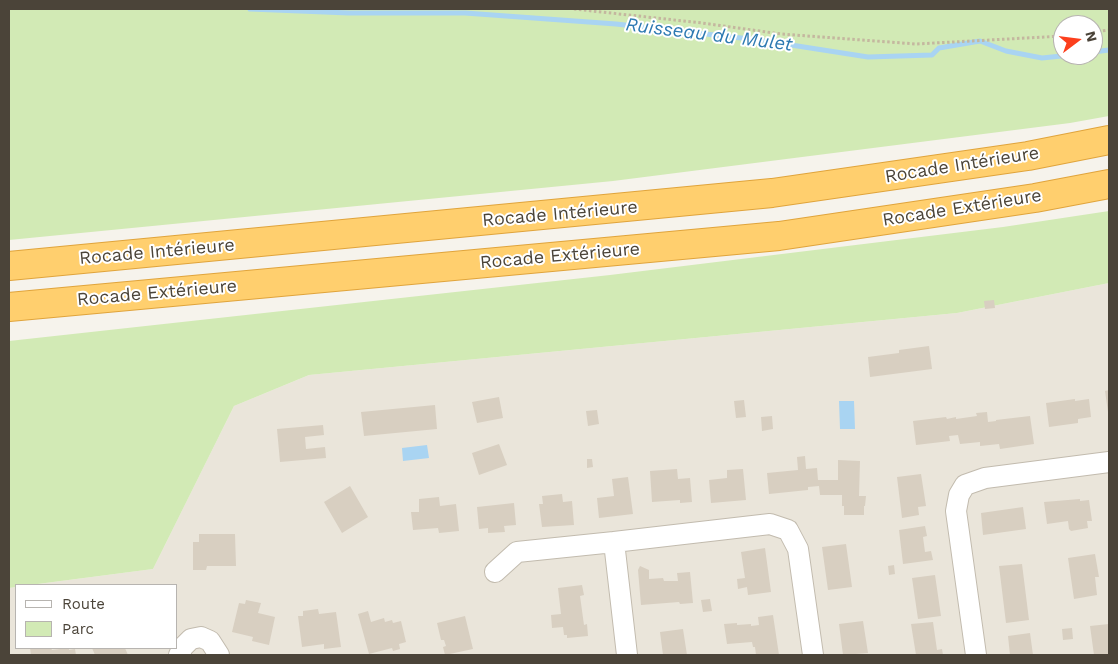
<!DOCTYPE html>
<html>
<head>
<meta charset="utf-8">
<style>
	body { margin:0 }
	#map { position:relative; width:1118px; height:664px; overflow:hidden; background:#f6f3ec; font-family:"Work Sans",sans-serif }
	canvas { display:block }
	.frame { position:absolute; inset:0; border:10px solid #4b4439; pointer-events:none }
	.legend { position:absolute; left:15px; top:584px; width:162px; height:65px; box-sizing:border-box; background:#fff; border:1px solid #b7b4b0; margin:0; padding:6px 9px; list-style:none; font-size:15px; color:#4b4439 }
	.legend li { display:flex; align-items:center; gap:10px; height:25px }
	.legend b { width:25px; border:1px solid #b7b4b0 }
	.north { position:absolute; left:1053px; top:15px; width:50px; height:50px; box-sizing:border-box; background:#fff; border:1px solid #b7b4b0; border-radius:50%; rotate:75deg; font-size:14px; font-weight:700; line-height:20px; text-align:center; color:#4b4439 }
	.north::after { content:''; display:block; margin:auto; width:18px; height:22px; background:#fc3f1d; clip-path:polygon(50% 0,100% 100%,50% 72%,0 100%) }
</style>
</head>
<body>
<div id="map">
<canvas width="1118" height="664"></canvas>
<div class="frame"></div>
<ul class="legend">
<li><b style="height:6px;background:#fff"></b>Route</li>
<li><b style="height:14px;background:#d2eab5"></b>Parc</li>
</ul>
<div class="north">N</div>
</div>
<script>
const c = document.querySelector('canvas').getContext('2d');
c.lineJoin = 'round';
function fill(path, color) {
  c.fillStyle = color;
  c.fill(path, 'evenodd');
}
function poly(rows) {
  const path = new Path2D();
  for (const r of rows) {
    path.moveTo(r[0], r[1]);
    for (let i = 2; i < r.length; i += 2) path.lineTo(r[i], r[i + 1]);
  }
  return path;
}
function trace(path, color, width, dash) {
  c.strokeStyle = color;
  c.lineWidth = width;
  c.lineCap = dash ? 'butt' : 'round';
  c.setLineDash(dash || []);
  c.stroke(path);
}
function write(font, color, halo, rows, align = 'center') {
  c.font = font + ' "Work Sans",sans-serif';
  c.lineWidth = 4;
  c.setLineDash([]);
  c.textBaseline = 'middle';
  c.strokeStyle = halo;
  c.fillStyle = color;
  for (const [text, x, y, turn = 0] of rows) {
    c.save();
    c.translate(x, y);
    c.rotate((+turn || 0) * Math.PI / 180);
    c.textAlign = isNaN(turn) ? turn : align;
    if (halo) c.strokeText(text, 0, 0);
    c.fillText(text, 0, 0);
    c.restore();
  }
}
const residential = poly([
	[1109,283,1109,655,9,655,9,588,16,587,16,648,176,648,176,585,30,585,153,569,234,406,309,375,957,313]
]);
const green = poly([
	[9,9,1109,9,1109,116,1070,123,613,181,9,240],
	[1063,25,1093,25,1093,55,1063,55],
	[1109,211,1109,283,957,313,309,375,234,406,153,569,30,585,16,585,16,587,9,588,9,341,610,275,1003,227]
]);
const water = poly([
	[839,401,854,401,855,429,840,429],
	[427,445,429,458,403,461,402,448]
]);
const stream = poly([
	[250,9,349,13,465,13,616,24,759,40,868,57,932,55,939,48,980,41,1006,51,1042,58,1071,55],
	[1093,52,1109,50]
]);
const building = poly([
	[994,300,995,308,985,309,984,301],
	[929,346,932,369,870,377,868,357,899,353,899,350],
	[1109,390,1109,412,1108,412,1105,391],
	[499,397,503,418,477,423,472,402],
	[1075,399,1075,401,1089,399,1091,417,1078,419,1078,423,1049,427,1046,403],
	[744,400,746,417,736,418,734,401],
	[435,405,437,429,364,436,361,412],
	[597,410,599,424,588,426,586,411],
	[987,412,988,422,996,421,996,420,1030,416,1034,444,1000,449,999,444,980,446,980,442,960,444,958,435,949,436,950,441,916,445,913,421,946,417,947,419,956,417,956,419,977,416,976,413],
	[772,416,773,429,762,431,761,417],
	[323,425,324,435,305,437,306,449,325,447,326,458,280,462,277,429],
	[499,444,507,465,479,475,472,453],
	[805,456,806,469,817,468,818,480,838,480,838,460,860,461,859,496,866,496,865,506,864,506,864,515,844,515,844,506,842,506,842,495,820,495,819,486,808,487,808,490,769,494,767,473,798,470,797,457],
	[587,459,592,459,593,467,587,468],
	[677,469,678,479,690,478,692,502,680,503,680,500,652,502,650,471],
	[743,469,746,500,711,503,709,480,727,478,727,470],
	[921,474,926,506,918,507,919,515,902,518,897,477],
	[628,477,633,514,599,518,597,498,614,496,612,479],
	[350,486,368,517,342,533,324,502],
	[562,494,563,502,572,501,574,525,542,527,539,504,543,504,542,496],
	[439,497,440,506,456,504,459,531,439,533,438,528,413,530,411,512,419,512,419,499],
	[1080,499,1080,501,1089,500,1092,521,1087,521,1088,528,1071,531,1069,529,1068,521,1047,524,1044,502],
	[514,503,516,525,504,526,505,532,488,533,488,528,479,529,477,507],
	[1023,507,1026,529,983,535,981,513],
	[925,526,927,536,923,537,925,552,931,551,933,560,903,564,899,530],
	[199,534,235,534,236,566,207,566,206,570,193,570,193,542,199,542],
	[846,544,852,587,828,590,822,547],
	[765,548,771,592,748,595,747,587,738,589,737,579,745,578,741,552],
	[1095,554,1099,577,1095,577,1097,595,1074,599,1068,558],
	[1022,564,1029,620,1006,623,999,566],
	[894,565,895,574,889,575,888,566],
	[640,566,649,570,649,579,663,578,664,581,678,581,677,573,690,572,693,603,680,604,679,602,641,605,638,570],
	[935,575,941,616,918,619,912,578],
	[582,585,584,595,580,596,584,625,587,624,588,636,567,638,567,635,564,635,563,627,552,628,551,615,561,614,558,588],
	[710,599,712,611,703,612,701,600],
	[246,600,261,603,258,613,275,617,269,645,252,641,253,637,232,632,239,603,245,604],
	[318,609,319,614,336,612,341,647,324,649,324,644,302,647,298,616,303,616,303,611],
	[368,611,371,622,384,618,385,622,392,620,393,623,401,621,406,642,399,644,400,649,393,651,392,648,369,654,358,614],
	[773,615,779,655,756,655,755,647,753,647,752,642,727,644,724,624,737,623,737,625,751,624,751,626,759,625,758,617],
	[465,616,473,649,445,655,443,647,446,646,444,640,441,640,437,623],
	[863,621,868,653,843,655,839,624],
	[933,622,937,650,942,649,943,655,916,655,911,624],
	[1109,624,1109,655,1094,655,1090,626],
	[1072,628,1073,639,1063,640,1062,629],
	[683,629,687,655,663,655,660,632],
	[1030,633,1033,655,1010,655,1008,636],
	[30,648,51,648,52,650,69,648,69,650,75,649,76,655,31,655],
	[92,648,125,648,128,655,95,655]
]);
const path = poly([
	[574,9,702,23,781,34,916,44,1063,36],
	[1093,32,1109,30]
]);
const minor = poly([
	[495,572,517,552,614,542],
	[179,655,183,647,191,639,201,637,210,641,219,655],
	[627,655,614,542,770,524,788,530,798,549,813,655],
	[976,655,956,511,959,495,965,485,985,478,1109,462]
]);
const highway = poly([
	[9,266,772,193,1028,156,1109,140],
	[9,307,779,236,1035,198,1109,184]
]);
const streetNames = [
	["Rocade Intérieure",962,165,-9],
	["Rocade Extérieure",962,208,-9],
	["Rocade Intérieure",560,214,-5],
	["Rocade Intérieure",157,252,-5],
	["Rocade Extérieure",560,256,-5],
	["Rocade Extérieure",157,293,-5]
];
const waterNames = [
	["Ruisseau du Mulet",709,35,7]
];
fill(residential, '#eae5da');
fill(green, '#d2eab5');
fill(water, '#a9d4f2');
trace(stream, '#a9d4f2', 5);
fill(building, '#d8cfc1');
trace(minor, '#c2bbae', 22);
trace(highway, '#e0a43c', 30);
trace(path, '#c4b79f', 3, [2.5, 2.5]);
trace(minor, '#fff', 20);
trace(highway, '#ffcf6e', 28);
write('18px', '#4b4439', '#fff', streetNames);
write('italic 19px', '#2e7ab2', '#fff', waterNames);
</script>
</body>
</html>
